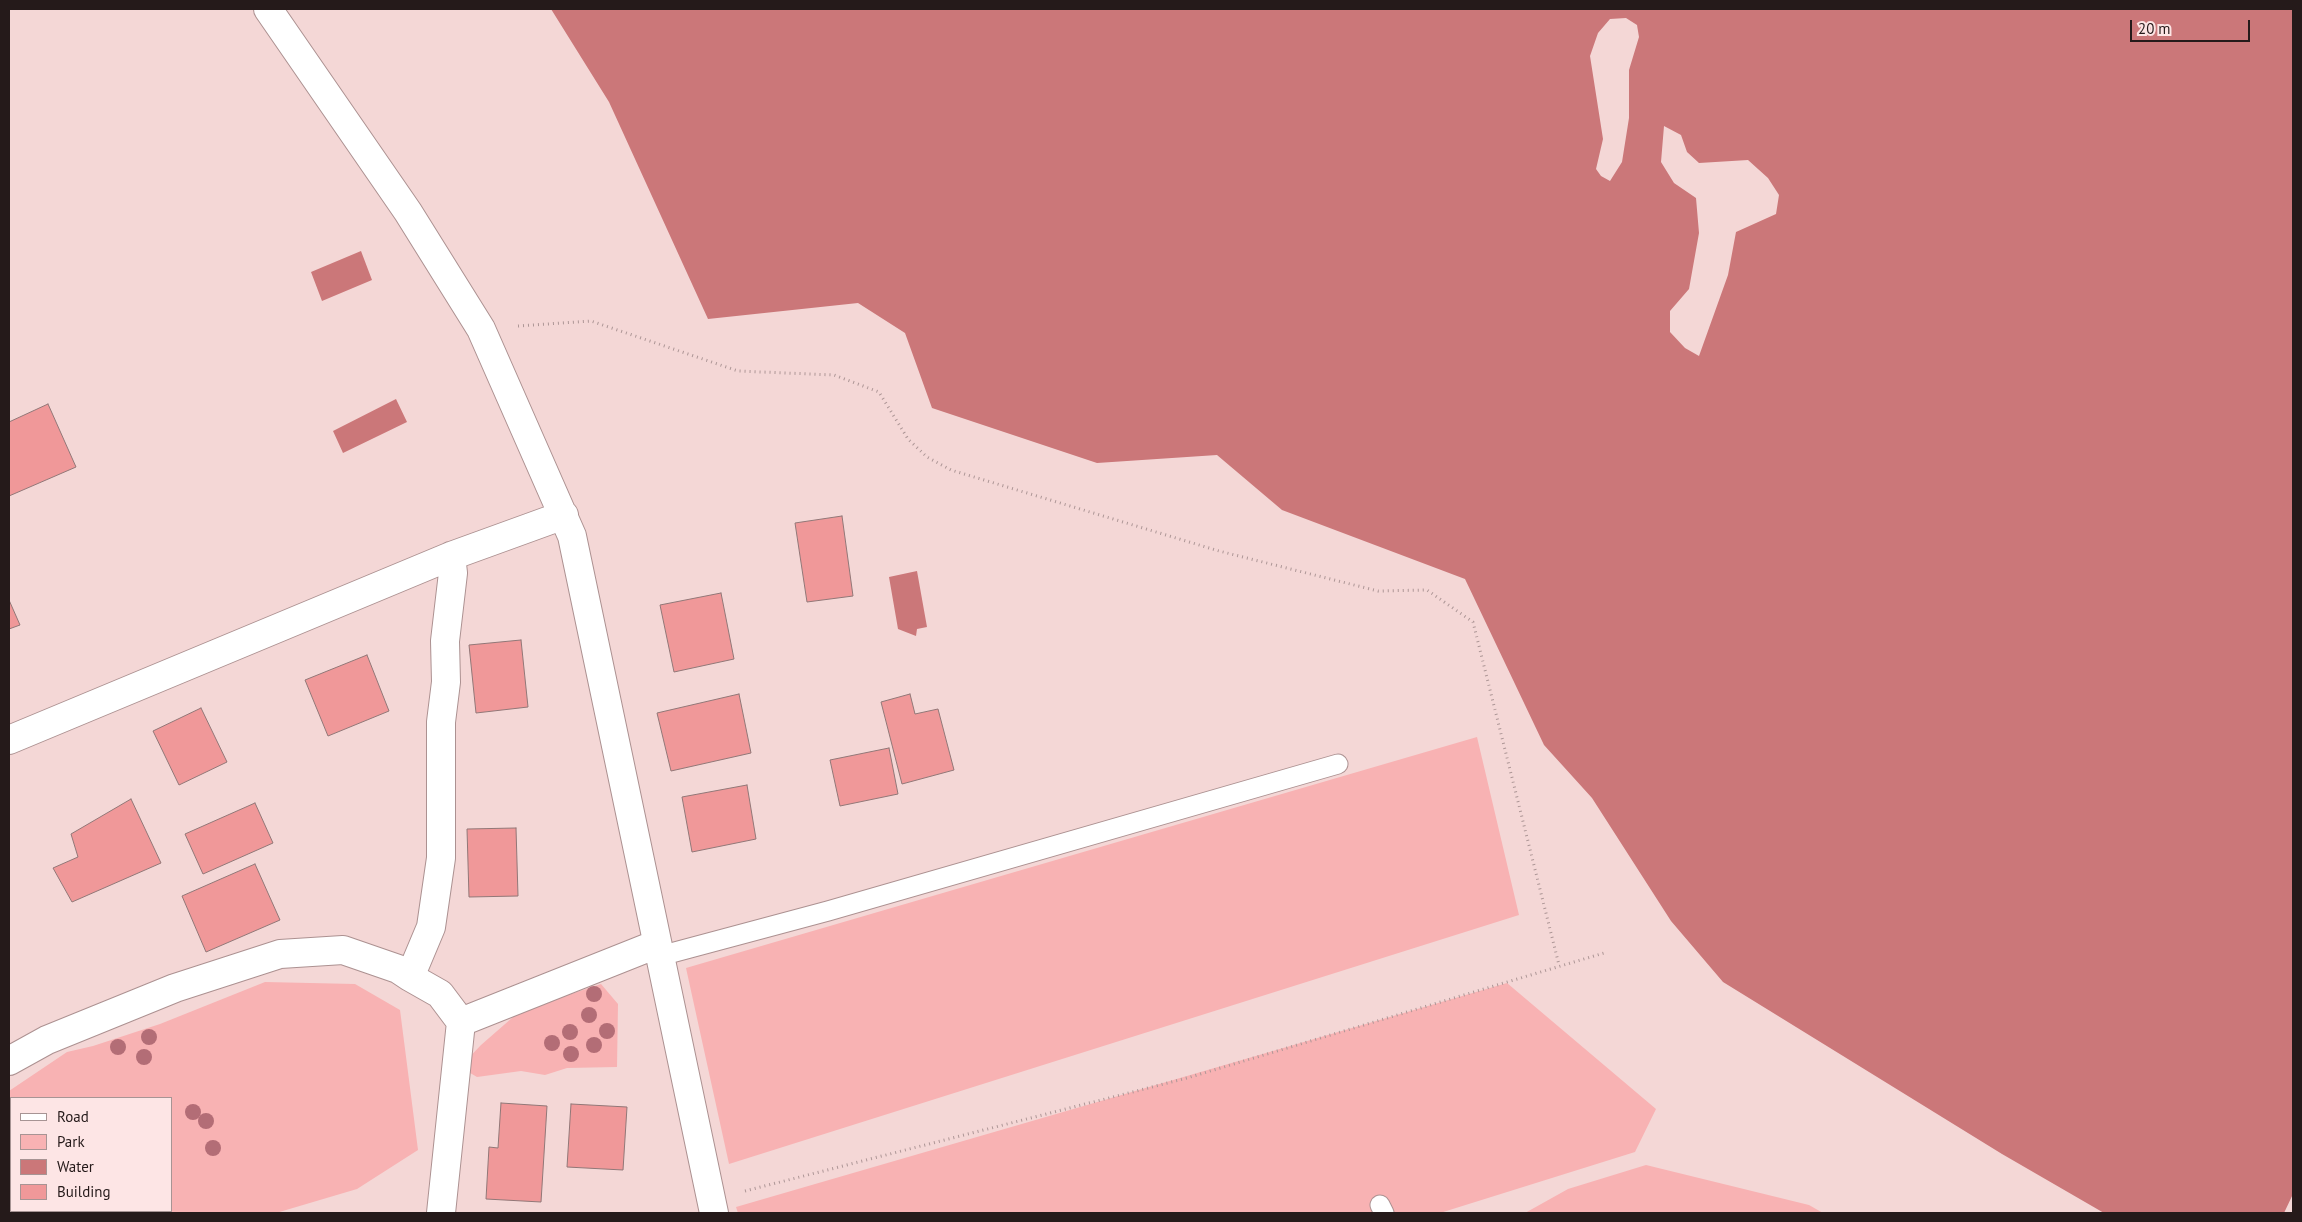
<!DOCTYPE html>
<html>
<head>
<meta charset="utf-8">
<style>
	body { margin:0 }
	#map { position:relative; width:2302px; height:1222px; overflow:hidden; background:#f4d7d6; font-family:"PT Sans",sans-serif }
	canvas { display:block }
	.frame { position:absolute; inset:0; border:10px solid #251a1a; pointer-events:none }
	.legend { position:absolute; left:10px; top:1097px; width:162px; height:115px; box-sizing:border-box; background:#fde5e5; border:1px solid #a79494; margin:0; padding:6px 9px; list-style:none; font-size:15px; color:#251a1a }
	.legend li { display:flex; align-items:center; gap:10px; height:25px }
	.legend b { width:25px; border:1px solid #a79494 }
	.scale { position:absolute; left:2130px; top:20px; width:120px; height:22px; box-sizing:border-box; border:2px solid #251a1a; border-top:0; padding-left:6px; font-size:15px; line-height:18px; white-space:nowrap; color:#251a1a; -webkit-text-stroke:4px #fde5e5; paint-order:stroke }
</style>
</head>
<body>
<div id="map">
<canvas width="2302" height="1222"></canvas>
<div class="frame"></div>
<ul class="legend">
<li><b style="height:6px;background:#fff"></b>Road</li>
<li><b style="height:14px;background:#f8b2b3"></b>Park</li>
<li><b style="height:14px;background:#cb7779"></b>Water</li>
<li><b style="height:14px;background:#f09899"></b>Building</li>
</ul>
<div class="scale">20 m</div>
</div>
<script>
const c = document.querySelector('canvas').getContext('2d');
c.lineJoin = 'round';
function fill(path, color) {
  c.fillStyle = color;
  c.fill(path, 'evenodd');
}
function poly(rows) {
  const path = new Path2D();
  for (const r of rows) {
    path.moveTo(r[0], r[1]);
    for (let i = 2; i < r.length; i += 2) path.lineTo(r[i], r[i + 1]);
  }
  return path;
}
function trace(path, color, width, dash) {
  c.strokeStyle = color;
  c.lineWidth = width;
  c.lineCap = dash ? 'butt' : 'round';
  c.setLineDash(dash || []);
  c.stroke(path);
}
const green = poly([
	[1477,737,1519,915,729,1164,686,968],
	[265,982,355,984,400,1010,418,1150,357,1189,276,1213,9,1213,9,1091,67,1052,93,1046,160,1024],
	[11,1098,171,1098,171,1211,11,1211],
	[1507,983,1656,1109,1635,1152,1440,1213,738,1213,736,1207],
	[601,984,618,1004,617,1067,567,1068,545,1075,521,1071,477,1077,460,1067,481,1045,520,1011],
	[1646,1165,1809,1205,1823,1213,1525,1213,1568,1189]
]);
const water = poly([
	[551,9,2293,9,2293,1194,2284,1213,2104,1213,2002,1154,1723,982,1671,921,1592,798,1544,745,1465,579,1282,510,1217,455,1097,463,932,408,905,333,858,303,708,319,609,102],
	[1626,18,1637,25,1639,37,1629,70,1629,118,1622,162,1610,181,1601,176,1596,169,1603,139,1590,56,1598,33,1610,19],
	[1664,126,1681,135,1687,152,1699,163,1748,160,1768,178,1779,195,1776,214,1736,232,1728,275,1699,356,1685,348,1670,332,1670,311,1689,289,1699,233,1696,198,1674,183,1661,162],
	[361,251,372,280,322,301,311,272],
	[396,399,407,422,343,453,333,431],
	[917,571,927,627,917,629,916,636,898,629,889,577]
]);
const building = poly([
	[48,404,76,467,9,496,9,422,48,404],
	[842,516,853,596,807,602,795,523,842,516],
	[721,593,734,659,674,672,660,605,721,593],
	[9,600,20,625,9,629,9,600],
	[521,640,528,707,476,713,469,645,521,640],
	[367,655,389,711,328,736,305,680,367,655],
	[739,694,751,753,671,771,657,713,739,694],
	[910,694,915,714,938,709,954,770,902,784,881,702,910,694],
	[201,708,227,762,179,785,153,731,201,708],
	[889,748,898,794,840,806,830,760,889,748],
	[747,785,756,839,692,852,682,797,747,785],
	[131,799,161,863,72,902,53,868,78,857,71,834,131,799],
	[255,803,273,843,203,874,185,834,255,803],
	[516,828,518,896,469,897,467,829,516,828],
	[255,864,280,920,206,952,182,896,255,864],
	[501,1103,547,1106,541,1202,486,1199,489,1147,498,1148,501,1103],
	[571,1104,627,1107,623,1170,567,1167,571,1104]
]);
const path = poly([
	[518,326,591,321,738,371,834,375,879,392,908,439,927,457,951,470,1219,551,1378,591,1427,590,1473,622,1559,965],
	[745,1191,1187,1078,1604,953]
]);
const service = poly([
	[660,956,828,911,1338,764],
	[1380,1205,1384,1213]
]);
const minor = poly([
	[268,9,408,212,481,329,572,536,714,1213],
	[9,740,451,556,564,515],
	[461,1022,657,944],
	[9,1061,47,1040,175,988,280,954,343,950,398,969,410,977],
	[441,1213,461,1022,440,994,410,977,431,927,441,858,441,722,446,682,445,641,453,573,451,556]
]);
const trees = [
	[594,994],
	[589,1015],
	[607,1031],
	[570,1032],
	[149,1037],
	[552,1043],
	[594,1045],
	[118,1047],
	[571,1054],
	[144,1057],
	[193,1112],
	[206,1121],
	[213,1148]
];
fill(green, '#f8b2b3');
fill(water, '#cb7779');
fill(building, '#f09899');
trace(building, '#917777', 1);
trace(service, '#ac9191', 21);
trace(minor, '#ac9191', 30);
trace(path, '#ad9696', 3, [1, 4]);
trace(service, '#fff', 19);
trace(minor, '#fff', 28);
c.fillStyle = '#b36d76';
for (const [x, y] of trees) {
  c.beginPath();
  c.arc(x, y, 8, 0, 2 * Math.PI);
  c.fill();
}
</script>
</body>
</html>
